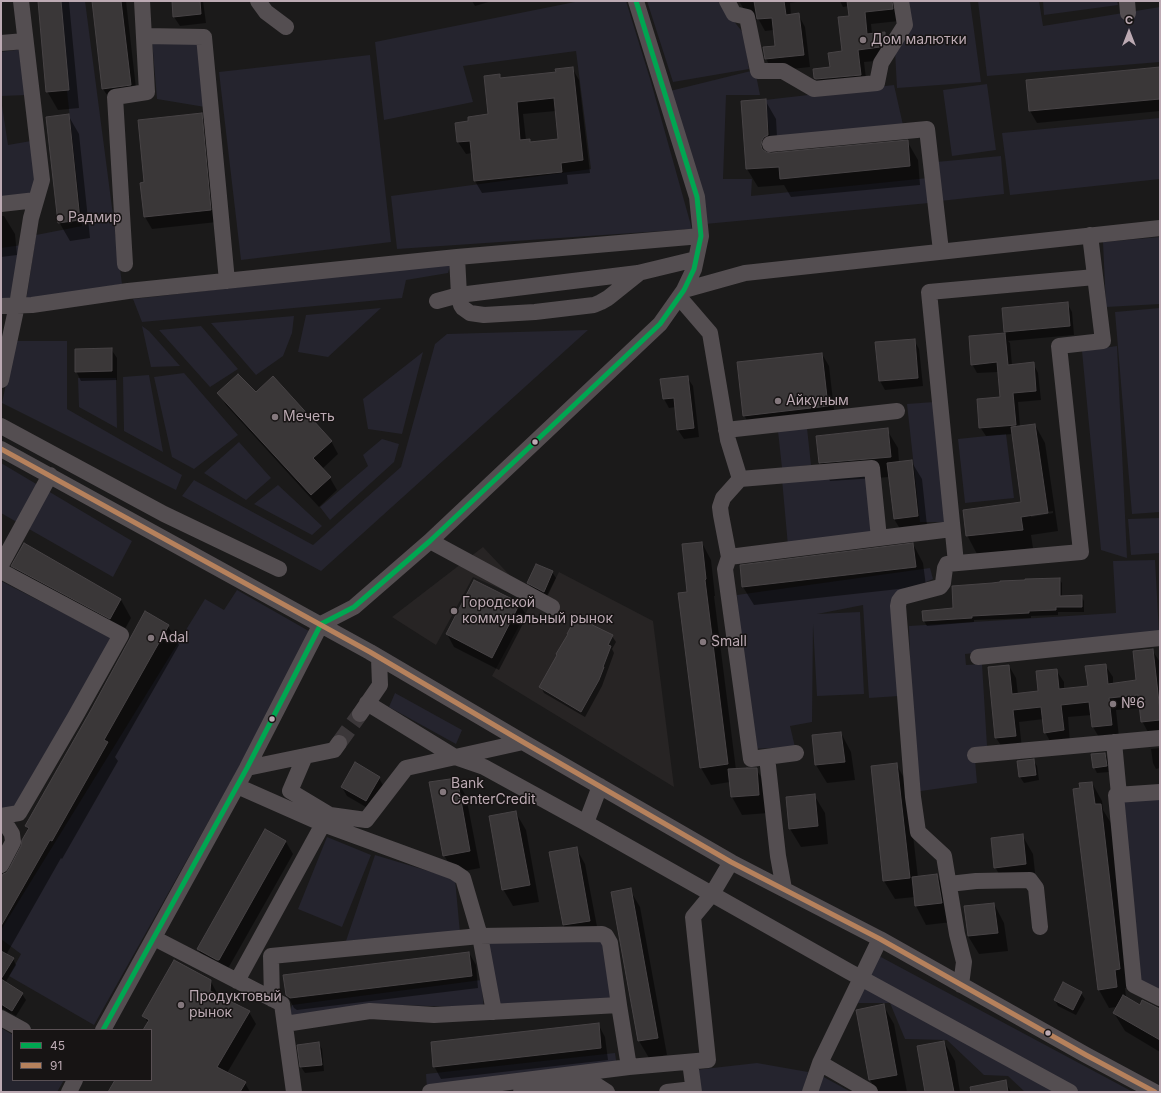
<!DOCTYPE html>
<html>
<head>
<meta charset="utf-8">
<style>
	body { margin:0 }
	#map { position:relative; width:1161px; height:1093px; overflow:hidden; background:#1b1a1a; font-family:Inter,sans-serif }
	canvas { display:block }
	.frame { position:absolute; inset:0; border:2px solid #bcaab3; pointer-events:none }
	.legend { position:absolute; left:12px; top:1029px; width:140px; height:52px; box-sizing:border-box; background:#171414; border:1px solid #595054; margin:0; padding:5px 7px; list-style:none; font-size:12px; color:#bcaab3 }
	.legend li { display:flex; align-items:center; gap:8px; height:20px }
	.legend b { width:20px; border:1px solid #595054 }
	.north { position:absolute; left:1109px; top:12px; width:40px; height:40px; -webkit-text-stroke:3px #171414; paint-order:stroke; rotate:0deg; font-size:11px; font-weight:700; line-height:16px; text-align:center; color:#bcaab3 }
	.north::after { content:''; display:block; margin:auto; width:14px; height:18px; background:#bcaab3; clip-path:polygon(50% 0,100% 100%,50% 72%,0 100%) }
</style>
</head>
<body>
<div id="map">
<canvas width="1161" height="1093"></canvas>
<div class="frame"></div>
<ul class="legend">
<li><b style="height:5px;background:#00a651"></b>45</li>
<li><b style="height:5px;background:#b6815c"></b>91</li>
</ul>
<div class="north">С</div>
</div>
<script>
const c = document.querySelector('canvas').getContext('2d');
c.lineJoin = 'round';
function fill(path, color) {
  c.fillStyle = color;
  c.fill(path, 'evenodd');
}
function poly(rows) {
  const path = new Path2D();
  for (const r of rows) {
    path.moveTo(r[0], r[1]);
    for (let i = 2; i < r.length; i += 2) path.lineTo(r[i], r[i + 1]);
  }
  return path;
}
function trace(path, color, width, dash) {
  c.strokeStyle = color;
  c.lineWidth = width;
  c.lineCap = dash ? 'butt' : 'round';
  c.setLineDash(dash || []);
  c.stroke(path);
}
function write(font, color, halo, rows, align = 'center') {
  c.font = font + ' Inter,sans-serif';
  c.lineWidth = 3;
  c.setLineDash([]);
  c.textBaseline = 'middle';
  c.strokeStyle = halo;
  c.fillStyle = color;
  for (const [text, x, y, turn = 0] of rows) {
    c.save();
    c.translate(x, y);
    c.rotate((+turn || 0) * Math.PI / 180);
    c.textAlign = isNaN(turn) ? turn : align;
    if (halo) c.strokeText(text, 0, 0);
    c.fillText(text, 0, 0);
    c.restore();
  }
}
const built = poly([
	[483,547,518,584,510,593,473,577,436,645,392,617],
	[559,572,653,621,674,787,492,676,535,596,544,600]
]);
const green = poly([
	[57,1,85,1,122,284,26,301,36,235,82,226],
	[580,1,626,1,651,82,692,229,397,249,391,196,591,169,576,51,463,66,473,102,384,120,375,42],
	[647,1,718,1,744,34,749,69,673,82],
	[906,1,970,1,981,82,897,88,895,51],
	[978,1,1039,1,1043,26,1160,7,1160,62,987,76],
	[1043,1,1117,1,1118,5,1044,15],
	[152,40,200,41,205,107,157,99],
	[23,49,27,95,1,96,1,52],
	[370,55,391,242,241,260,219,72],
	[755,70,760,95,726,95,723,179,752,179,751,196,928,178,929,203,705,224,670,91],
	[987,84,996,150,952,156,943,90],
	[894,85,903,125,770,137,765,100],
	[1,99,8,145,31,141,38,174,31,198,1,199],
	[1160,118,1160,179,1010,195,1002,133],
	[1001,156,1004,194,940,201,936,162],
	[1160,237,1160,304,1106,307,1103,242],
	[22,245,10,299,1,300,1,248],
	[451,263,448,273,406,280,402,298,142,322,133,299],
	[381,308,328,357,298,352,306,315],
	[1160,308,1160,512,1132,514,1115,312],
	[294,316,292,333,283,356,256,375,211,323],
	[142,326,149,331,180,366,151,367],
	[201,326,238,369,210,387,159,330],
	[588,330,321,571,182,496,194,480,313,545,401,467,435,344,447,334],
	[15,341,67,341,67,409,182,475,176,490,2,403],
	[1117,346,1127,558,1101,550,1082,351],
	[423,352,402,434,368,429,363,399],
	[184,373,238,435,194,469,172,457,154,377],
	[149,375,163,452,124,431,123,377],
	[78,378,116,378,117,428,79,407],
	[934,402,948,522,920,522,907,404],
	[807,428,811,465,782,468,778,431],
	[1006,434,1014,498,965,503,958,439],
	[382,439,399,444,394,462,330,520,320,507,368,466,363,455],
	[239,442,271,478,246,500,204,473],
	[1,463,132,541,113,577,1,513],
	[870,472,875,535,788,546,782,479],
	[278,485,322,526,312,535,254,504],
	[1160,518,1160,553,1131,555,1128,519],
	[1155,560,1159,633,965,654,966,665,982,664,987,746,974,748,977,783,914,792,909,626,1116,613,1113,561],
	[930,568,933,579,895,595,899,696,869,698,863,605,817,614,860,612,864,694,817,696,813,624,812,722,790,726,795,747,750,749,737,595],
	[1,581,114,639,19,806,1,811],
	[237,590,314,634,94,1025,9,976,21,954,1,939,1,930,205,599,224,610],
	[395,693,462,730,456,744,389,707],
	[1160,796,1160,992,1138,982,1120,799],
	[327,837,371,855,342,927,298,909],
	[375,855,455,879,460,933,346,941],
	[599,926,615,1000,499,1004,487,934],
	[879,956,1133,1092,1025,1092,1008,1076,984,1075,947,1040,905,1039,890,1003,854,1003],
	[481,980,484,1008,373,1004,289,1017,292,1005],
	[1,1028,13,1035,13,1080,64,1080,57,1092,1,1092],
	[615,1053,617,1067,427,1089,426,1074],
	[757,1063,808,1072,803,1092,698,1092,695,1070],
	[820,1075,851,1092,815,1092]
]);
const shadow = poly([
	[39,1,69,1,69,2,79,108,58,110,47,91],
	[93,1,126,1,137,97,111,101,103,89],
	[173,1,203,1,206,23,180,26,174,17],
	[472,1,492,1,475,6],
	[739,1,803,1,790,3,791,15,798,14,805,27,810,67,773,71,766,59,764,48,776,47,774,30,765,31,759,20,749,18],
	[840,1,896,1,899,21,871,24,872,34,884,33,891,45,887,60,864,62,867,87,822,90,815,78,831,67,843,52,850,17,849,6,843,7],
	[572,68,579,80,590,173,567,175,568,184,482,193,475,181,472,153,466,154,458,142,469,122,489,115,499,75,501,79,557,73],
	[556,111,559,140,531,143,529,140,526,140,523,114],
	[1160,68,1160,111,1037,123,1030,111],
	[765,100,776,119,778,154,907,141,918,160,920,185,791,197,784,185,758,187,747,169],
	[201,114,208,126,217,222,152,229,145,217,145,183],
	[68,115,79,134,90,238,70,241,59,222],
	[1,216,4,216,15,234,17,255,1,257],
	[1067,303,1072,312,1074,335,1008,341,1010,343,1012,365,1033,363,1038,373,1041,400,1018,402,1020,427,1035,425,1045,443,1058,531,1031,535,1033,548,977,554,967,535,1023,503,1013,434,986,436,980,427,1001,398,998,372,977,373,972,364,970,337,1006,334,1005,332],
	[1053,511,1053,513,1031,517,1031,515],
	[914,340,919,349,923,386,885,390,880,381],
	[111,349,117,358,117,380,81,381,76,371],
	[822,354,829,366,835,418,751,428,744,415],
	[687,377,693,386,699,437,684,439,678,430,676,407,669,408,664,399],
	[219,393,255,394,331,441,338,454,322,469,330,478,337,490,319,507,226,405],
	[887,430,898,448,899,462,911,461,922,479,928,535,905,537,894,519,890,477,830,481,820,463],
	[702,543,711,560,715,596,714,596,736,770,756,769,767,787,769,813,742,815,732,797,730,782,711,785,701,768,679,594,688,593],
	[913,544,923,563,926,586,754,605,743,587],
	[24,545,121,600,131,618,121,636,23,584,13,566],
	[552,572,556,578,547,597,532,589,528,583],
	[1059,579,1062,583,1062,597,1081,596,1084,601,1084,612,1058,612,1058,615,1031,616,1031,618,974,620,974,622,927,626,924,621,923,611,954,609],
	[519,604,527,616,499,670,454,647,447,634],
	[168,626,179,645,115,757,118,761,62,859,61,858,6,955,13,959,16,965,5,983,22,994,26,1000,16,1016,1,1008,1,880,7,874,29,831,26,826],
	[612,636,616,642,612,649,614,653,602,686,585,717,544,693,541,687],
	[1152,650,1160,662,1160,732,1149,734,1142,721,1140,708,1116,710,1119,737,1100,739,1093,727,1092,715,1068,717,1070,743,1052,745,1045,732,1044,719,1019,722,1022,748,1004,750,996,738,1009,666,1016,678,1018,695,1039,692,1056,670,1064,682,1064,689,1089,687,1105,665,1113,677,1113,684,1138,681],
	[841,733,851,752,855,780,827,783,816,765],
	[1160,748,1160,768,1156,769,1153,763,1151,749],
	[1105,754,1108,759,1109,772,1097,773,1094,767],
	[1033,760,1037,766,1039,780,1024,783,1020,777],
	[896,764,907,783,918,878,937,876,948,894,952,922,926,925,916,906,915,897,895,899,884,881,872,767],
	[379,778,384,787,371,810,347,796,342,787],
	[456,779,466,796,480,868,454,873,444,855],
	[1092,783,1102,801,1103,810,1111,823,1130,988,1125,988,1126,998,1140,1006,1160,1011,1160,1052,1125,1031,1114,1013,1117,1007,1109,1008,1099,990,1081,789],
	[814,795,825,813,828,844,801,847,790,829],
	[516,813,526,830,539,902,513,906,503,889],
	[266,830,286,842,293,854,226,972,205,962,198,949],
	[1022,835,1033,854,1036,882,1006,886,995,867],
	[576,848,585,864,599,937,573,941,563,925],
	[630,890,640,907,667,1055,649,1058,639,1041],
	[994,904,1004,923,1008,951,979,954,968,936,965,907],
	[469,953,476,965,478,988,297,1010,294,1008,287,995],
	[210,980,217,993,217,996,249,1012,256,1024,227,1073,245,1083,250,1092,109,1092,116,1080,151,1080,151,1030,144,1030,148,1023,144,1016],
	[1081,993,1085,999,1076,1015,1058,1006,1055,1000],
	[883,1005,894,1024,907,1092,877,1092,870,1080],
	[598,1024,605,1037,608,1060,441,1079,434,1066],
	[944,1042,955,1061,960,1092,926,1092],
	[318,1043,322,1049,324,1071,305,1073,301,1067,298,1046],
	[1005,1081,1011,1092,980,1092]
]);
const building = poly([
	[38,1,61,1,69,90,46,92,38,1],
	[92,1,121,1,131,85,102,89,92,1],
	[172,1,200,1,201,14,173,17,172,1],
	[754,1,784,1,786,15,799,13,804,55,765,59,763,47,775,46,772,18,757,19,754,1],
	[847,1,892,1,893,9,865,12,867,34,885,32,885,38,880,47,858,50,861,75,816,79,814,78,813,69,830,67,828,53,842,51,838,17,849,16,847,1],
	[573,67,583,160,561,163,562,172,474,181,470,141,457,142,455,123,468,121,468,117,488,114,484,76,500,74,500,78,556,72,555,69,573,67],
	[554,98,558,139,530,142,530,139,520,140,517,102,554,98],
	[1160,67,1160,99,1029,111,1026,80,1160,67],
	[766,99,768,135,764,137,762,140,761,145,762,149,766,152,771,153,908,140,910,166,780,179,779,167,746,169,741,101,766,99],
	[202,113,211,210,144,217,140,183,144,182,138,120,202,113],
	[69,114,80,220,58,223,46,117,69,114],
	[1068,302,1070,326,1004,332,1002,308,1068,302],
	[1005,333,1008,365,1034,362,1036,391,1013,393,1016,425,979,428,977,399,1000,397,997,362,971,365,969,336,1005,333],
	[915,339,918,378,879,381,875,342,915,339],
	[112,348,112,371,75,372,75,349,112,348],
	[822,353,828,406,743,416,737,362,822,353],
	[238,374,256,392,273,376,332,441,313,458,331,477,311,495,217,393,238,374],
	[688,376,694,428,677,430,674,398,663,399,660,379,688,376],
	[1035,424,1048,513,1021,517,1023,530,966,536,963,510,1021,502,1011,427,1035,424],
	[888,428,891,457,819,463,816,436,888,428],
	[912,460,918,516,894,519,887,463,912,460],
	[702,542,706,579,705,580,728,764,700,768,678,593,687,592,682,544,702,542],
	[24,543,121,599,110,619,11,566,24,543],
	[913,543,916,567,742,587,740,565,913,543],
	[536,564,553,571,544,592,527,583,536,564],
	[1060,578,1060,596,1082,595,1082,607,1056,607,1056,610,1029,611,1029,613,972,616,972,618,923,621,922,611,953,608,952,586,992,583,1000,582,1000,581,1025,580,1025,579,1060,578],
	[474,580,520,603,492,658,446,634,474,580],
	[145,611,169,625,104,740,108,742,52,841,50,840,1,926,1,878,3,874,6,873,9,869,21,846,22,840,29,828,25,826,91,710,145,611],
	[576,617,613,635,608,645,611,646,603,667,604,667,599,680,581,712,539,687,557,655,556,654,568,634,567,634,576,617],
	[1153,649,1160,711,1160,720,1141,722,1138,695,1109,698,1112,725,1092,727,1089,702,1061,705,1064,730,1044,733,1041,707,1013,710,1016,736,995,738,988,667,1009,665,1012,694,1038,691,1036,671,1057,669,1059,689,1088,686,1085,666,1106,664,1108,684,1136,680,1133,651,1153,649],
	[841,732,845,762,815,765,812,735,841,732],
	[1105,753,1107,766,1093,768,1091,754,1105,753],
	[1034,759,1036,775,1019,777,1017,761,1034,759],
	[355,762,380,777,366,801,341,787,355,762],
	[897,763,910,878,883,881,871,766,897,763],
	[747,768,757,768,759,795,731,797,728,769,747,768],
	[457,778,470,851,443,856,429,782,457,778],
	[1092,782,1095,804,1101,804,1120,969,1115,970,1117,987,1098,990,1073,789,1080,788,1079,783,1092,782],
	[815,794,818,826,789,829,786,797,815,794],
	[516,811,530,885,502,890,489,816,516,811],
	[265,829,286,841,219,960,217,960,197,949,265,829],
	[1023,834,1026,864,994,868,991,838,1023,834],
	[577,847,590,921,563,925,549,852,577,847],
	[937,874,942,903,915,906,912,877,937,874],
	[631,888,658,1038,638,1041,611,892,631,888],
	[994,903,998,933,968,936,964,906,994,903],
	[1,951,14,958,1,979,1,951],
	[469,952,472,976,290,998,286,995,283,975,469,952],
	[174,960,211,980,210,991,250,1011,217,1067,246,1082,240,1092,108,1092,115,1080,151,1080,151,1030,143,1030,149,1020,142,1016,174,960],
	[1,979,23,993,12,1011,1,1004,1,979],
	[1063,982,1082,992,1073,1010,1054,1000,1063,982],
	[1123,995,1140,1005,1142,1000,1160,1009,1160,1040,1113,1013,1123,995],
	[884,1004,897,1075,869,1080,856,1010,884,1004],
	[599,1023,601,1048,433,1067,431,1042,599,1023],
	[944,1041,954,1092,925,1092,917,1046,944,1041],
	[319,1042,322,1065,300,1067,297,1045,319,1042],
	[1006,1080,1008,1092,971,1092,970,1087,1006,1080]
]);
const minorTunnel = poly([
	[339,743,360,714]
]);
const minor = poly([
	[258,1,266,12,286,27],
	[727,1,734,14,747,17,758,71,783,71,814,89,877,83,881,63,905,25,901,1],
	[1127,1,1128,13],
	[144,36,204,37,227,281],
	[1,43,25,41],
	[770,144,927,129,941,251],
	[1,204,36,200],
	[457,257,459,295,461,305,463,308,470,313,484,315,535,312,594,305,601,302,608,298,638,274],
	[125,264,115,97,147,92,142,1],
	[684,290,745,273,1160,228],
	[679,297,710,333,728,440,740,479],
	[437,301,459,295,638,273,696,259],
	[1,306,32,305,128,291,457,257,701,236],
	[1,380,17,305,31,218,42,180,21,1],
	[1,426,164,514,279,569],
	[726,430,897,411],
	[1,449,370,652,523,742,731,862,880,939,1086,1055,1155,1092],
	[879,538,952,529],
	[430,541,552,607],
	[729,557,879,538,872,468,740,479,723,498,720,507,721,515,729,557,725,569,751,759,796,753],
	[956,563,929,292,1095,277],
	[1,565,50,475],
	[1,571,121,635,75,717,19,813,1,816],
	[978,657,1160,638],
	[367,703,455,757,484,767,586,823,600,786],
	[360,714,380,685,379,658],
	[1114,742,1119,795],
	[975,755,1160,738],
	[305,756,290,791,330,815,366,820,406,768,523,742],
	[767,757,778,856,784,889],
	[247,768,334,750,339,743],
	[237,786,323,824,454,872,463,878,480,936,602,934,606,936,610,943,619,1005],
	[1160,792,1116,795,1134,985,1160,998],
	[1,816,12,834,13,842,1,865],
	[586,823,848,971,1070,1092],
	[949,884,976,881,1030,880,1036,888,1040,927],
	[154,938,282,1004,294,1092],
	[237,981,323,824],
	[961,985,964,962,957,934,944,856,918,832,913,797,898,606,899,601,902,597,940,587,943,583,945,568,947,564,1081,552,1059,346,1103,341,1090,235],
	[272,999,271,956,480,936,494,1012],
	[1,1018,23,1030],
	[285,1024,370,1011,434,1015,619,1005,629,1067],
	[103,1030,247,768,321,624,354,607,430,541,660,324,684,290,694,269,701,236,697,197,636,1],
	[690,1062,694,1092],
	[69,1092,75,1080],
	[430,1092,629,1067,708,1060,693,917,712,894,731,862],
	[521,1092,593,1083,607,1092],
	[667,1092,693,1089],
	[810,1092,820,1063],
	[870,1092,820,1063,880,939]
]);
const bus1 = poly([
	[103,1030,247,768,321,624,354,607,430,541,660,324,684,290,694,269,701,236,697,197,636,1]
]);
const bus2 = poly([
	[1,449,370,652,523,742,731,862,880,939,1086,1055,1155,1092]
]);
const markers = [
	[863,40,4,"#84787d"],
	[60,218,4,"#84787d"],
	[778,401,4,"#84787d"],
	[275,417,4,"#84787d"],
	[535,442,3.5,"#bcaab3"],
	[454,611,4,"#84787d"],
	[151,638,4,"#84787d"],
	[703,642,4,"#84787d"],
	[1113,704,4,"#84787d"],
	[272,719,3.5,"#bcaab3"],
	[443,792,4,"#84787d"],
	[181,1005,4,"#84787d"],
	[1048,1033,3.5,"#bcaab3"]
];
const poiNames = [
	["Дом малютки",871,40],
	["Радмир",68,218],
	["Айкуным",786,401],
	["Мечеть",283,417],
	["Городской",462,603],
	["коммунальный рынок",462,619],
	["Adal",159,638],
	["Small",711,642],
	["№6",1121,704],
	["Bank",451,784],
	["CenterCredit",451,800],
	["Продуктовый",189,997],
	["рынок",189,1013]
];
fill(built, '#272424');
fill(green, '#25242e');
fill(shadow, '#0007');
fill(building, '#3a3738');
trace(building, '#474345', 1);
trace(minorTunnel, '#3b3739', 16, [16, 8]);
trace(minor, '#544e51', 16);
trace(bus1, '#00a651', 5);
trace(bus2, '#b6815c', 5);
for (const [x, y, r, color] of markers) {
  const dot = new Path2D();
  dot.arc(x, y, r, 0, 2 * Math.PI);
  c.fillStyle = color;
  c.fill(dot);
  trace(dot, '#171414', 1.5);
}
write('14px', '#bcaab3', '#171414', poiNames, 'left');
</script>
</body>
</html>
